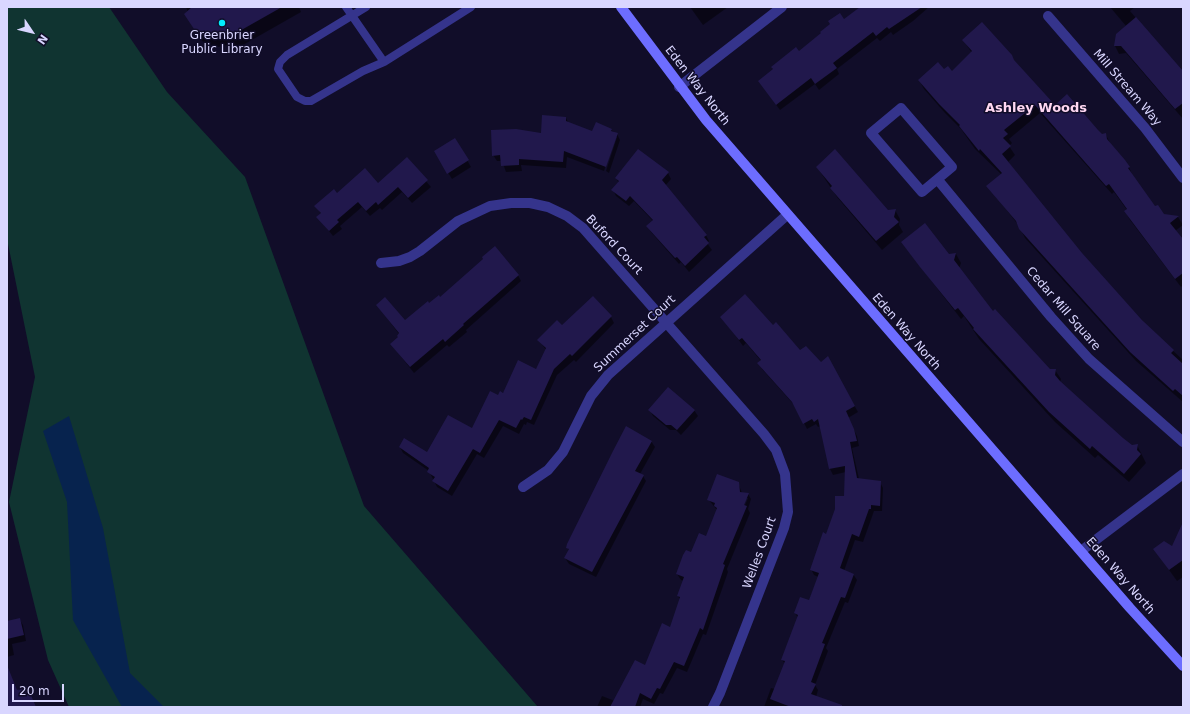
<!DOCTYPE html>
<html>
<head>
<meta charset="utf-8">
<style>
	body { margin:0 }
	#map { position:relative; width:1190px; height:714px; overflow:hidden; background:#110d29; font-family:"DejaVu Sans",sans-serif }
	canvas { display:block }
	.frame { position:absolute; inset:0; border:8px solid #d9d6ff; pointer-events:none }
	.north { position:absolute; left:12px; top:12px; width:40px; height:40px; -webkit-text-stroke:3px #110d29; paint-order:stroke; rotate:125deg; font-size:11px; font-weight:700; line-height:16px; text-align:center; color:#d9d6ff }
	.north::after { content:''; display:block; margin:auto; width:14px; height:18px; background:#d9d6ff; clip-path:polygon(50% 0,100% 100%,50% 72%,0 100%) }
	.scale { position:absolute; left:12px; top:684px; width:52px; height:18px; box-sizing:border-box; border:2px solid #d9d6ff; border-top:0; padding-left:5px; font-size:12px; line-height:14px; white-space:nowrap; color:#d9d6ff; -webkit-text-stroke:3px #110d29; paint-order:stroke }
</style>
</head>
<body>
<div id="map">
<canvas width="1190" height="714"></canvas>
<div class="frame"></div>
<div class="north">N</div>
<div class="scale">20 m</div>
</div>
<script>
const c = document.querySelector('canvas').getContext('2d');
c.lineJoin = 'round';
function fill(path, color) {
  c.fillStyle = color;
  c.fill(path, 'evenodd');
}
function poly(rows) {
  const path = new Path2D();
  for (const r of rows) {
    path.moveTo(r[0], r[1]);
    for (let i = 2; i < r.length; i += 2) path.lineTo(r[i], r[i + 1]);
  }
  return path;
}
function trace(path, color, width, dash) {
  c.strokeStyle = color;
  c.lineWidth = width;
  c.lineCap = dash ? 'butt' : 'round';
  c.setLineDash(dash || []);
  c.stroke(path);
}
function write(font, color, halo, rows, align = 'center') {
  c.font = font + ' "DejaVu Sans",sans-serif';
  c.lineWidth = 3;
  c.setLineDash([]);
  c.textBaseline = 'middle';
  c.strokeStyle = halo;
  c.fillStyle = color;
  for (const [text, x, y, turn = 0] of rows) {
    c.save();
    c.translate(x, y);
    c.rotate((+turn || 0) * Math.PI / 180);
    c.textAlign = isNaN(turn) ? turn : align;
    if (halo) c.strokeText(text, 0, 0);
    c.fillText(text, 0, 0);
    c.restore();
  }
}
const green = poly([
	[7,7,109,7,167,92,245,177,364,506,538,707,69,707,48,660,9,502,35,377,7,239]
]);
const water = poly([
	[69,416,103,528,130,673,164,707,122,707,73,620,67,502,43,431]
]);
const shadow = poly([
	[186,7,299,7,301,12,236,49,233,44,218,47,210,45,202,41,193,27],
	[690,7,728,7,703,25],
	[861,7,929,7,913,21,893,35,891,32,880,41,877,38,837,69,839,74,819,90,815,84,780,110,759,82,774,70,772,68,799,52],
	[1110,7,1135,7,1130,11,1183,73,1183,119,1126,53,1119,54,1115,46,1126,26],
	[963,40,1015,63,1055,106,1102,135,1106,135,1111,145,1129,167,1133,177,1155,207,1164,215,1178,217,1183,225,1175,231,1183,241,1183,285,1181,287,1130,220,1125,211,1127,210,1114,192,1112,194,1040,113,1009,139,1012,143,1009,146,1015,155,1008,162,1081,254,1156,335,1183,360,1183,402,1136,361,1025,238,1019,226,988,186,1002,175,975,149,961,129,945,113,924,89,919,80,944,70,952,72,972,53],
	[566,118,569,124,593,133,611,130,617,134,620,140,609,173,606,171,617,137,615,137,604,171,567,157,566,168,521,165,522,171,506,172,502,161,497,161,493,155,541,134],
	[455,139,471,167,452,179,435,152],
	[407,159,431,187,412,203,402,192,382,210,380,208,370,216,362,207,340,226,342,229,333,236,318,217,321,214,316,206,337,194,378,185],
	[817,167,888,211,895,210,900,219,899,225,903,232,882,250,837,197],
	[668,173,671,179,665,186,706,235,709,241,707,243,712,250,689,272,681,262,679,264,651,232,647,226,653,221,634,201,629,206,616,196,613,190,619,183,616,178],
	[902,243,949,255,956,254,961,263,959,269,993,312,1050,370,1055,370,1061,379,1060,382,1131,446,1137,445,1146,463,1129,482,1098,455,1095,458,1055,422,979,339,964,316,961,319],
	[518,275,521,281,466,330,467,332,449,347,447,345,414,373,391,344,399,337,399,334,377,305,405,322,440,298],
	[611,317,614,323,576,362,574,360,557,375,534,425,527,422,526,425,524,424,519,434,503,426,484,458,477,454,452,496,437,487,429,471,403,453,400,447,427,453,472,429,498,396,536,370,546,350,539,340,562,327],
	[722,317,773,326,800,352,821,363,828,358,858,412,848,418,857,436,859,446,852,448,859,479,880,482,883,488,882,511,874,511,863,542,855,540,844,571,853,574,857,580,848,603,845,602,826,648,828,651,815,685,818,690,816,697,824,707,764,707,771,688,775,689,785,664,782,660,798,618,795,613,809,601,818,577,814,575,811,569,845,497,846,472,833,475,830,469,821,426,818,427,816,424,807,429,796,407,762,369,759,363,761,361,746,343,743,346],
	[650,410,694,410,698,416,681,435,676,430,670,430,653,416],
	[651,441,655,447,640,474,643,476,646,481,596,577,569,564,565,558,569,550,568,548],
	[738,483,742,493,748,494,751,499,748,509,750,513,727,569,728,572,706,635,703,634,687,672,677,668,663,694,660,693,654,704,643,699,640,707,597,707,602,696,615,701,645,666,671,628,680,600,678,596,684,581,681,580,677,574,691,554,707,537,717,510,708,499],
	[745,498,748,498,743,510,741,509],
	[1183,528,1183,577,1177,581,1154,549,1172,547],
	[19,619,23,625,26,641,12,644,14,655,7,657,7,622]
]);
const building = poly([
	[192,7,282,7,229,37,226,32,211,35,202,34,194,29,184,14],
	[860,7,922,7,889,29,887,27,876,36,873,32,833,63,837,68,815,84,811,78,776,105,758,81,773,69,771,67,796,47,799,51,821,33,820,32,830,24,828,21,840,13,844,19],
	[1136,17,1183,71,1183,103,1175,109,1121,46,1114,46,1116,34],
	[982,22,1012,55,1014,60,1055,105,1067,94,1098,130,1102,134,1106,133,1107,139,1125,160,1130,167,1128,168,1155,206,1158,205,1164,214,1179,216,1170,223,1183,239,1183,273,1175,279,1124,211,1127,209,1109,184,1106,186,1035,105,1004,130,1008,134,1003,138,1011,146,1002,154,1082,253,1142,320,1174,350,1171,353,1183,364,1183,396,1175,389,1173,391,1130,352,1019,229,1016,221,986,186,1002,173,980,149,979,151,959,126,960,125,939,104,918,80,938,62,944,69,948,66,952,71,972,51,962,40],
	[542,115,566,117,566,121,592,131,596,122,612,129,611,131,618,133,606,167,564,151,563,162,519,159,519,165,501,166,500,155,492,156,491,130,516,129,541,133],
	[455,138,469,160,447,174,434,151],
	[638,149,669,172,662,180,707,235,704,237,709,243,685,266,677,257,675,258,646,226,653,220,630,196,626,201,611,190,619,181,615,178],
	[835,149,888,210,896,209,894,217,899,222,876,241,830,188,832,186,816,167],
	[407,157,428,180,408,198,398,187,378,205,376,202,366,211,358,202,337,220,339,222,329,231,316,217,321,213,314,206,334,189,337,193,365,168,378,183],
	[925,223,949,254,956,253,954,260,993,311,995,309,1050,369,1056,369,1055,375,1060,381,1123,438,1132,445,1138,444,1137,450,1141,454,1124,474,1092,446,1090,449,1049,412,973,329,974,328,958,308,955,310,920,267,901,242],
	[495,246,519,275,463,324,464,325,445,342,443,339,410,367,390,344,398,337,397,336,399,333,376,305,385,297,405,320,428,301,429,303,439,295,440,297,483,259,482,257],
	[745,294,773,325,776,322,800,350,806,346,821,362,828,356,855,406,846,411,854,429,857,441,850,442,857,478,881,481,880,506,871,505,871,509,869,509,859,537,852,534,840,568,854,574,845,598,841,597,822,643,825,644,811,682,816,684,811,694,842,705,842,707,791,707,770,699,785,661,781,660,798,615,794,613,800,597,809,600,819,573,810,570,823,532,826,534,835,509,835,496,844,496,845,466,829,469,818,419,814,422,812,419,803,424,792,402,757,363,761,360,742,338,739,340,720,317],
	[593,296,612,316,572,356,570,354,554,369,531,420,524,417,522,420,521,419,516,428,499,420,480,453,473,449,448,491,432,481,435,477,427,472,429,468,399,447,404,438,427,452,448,415,472,428,490,391,498,395,500,391,503,393,518,360,536,369,546,348,537,340,557,320,562,325],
	[668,387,695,410,677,430,671,425,666,425,648,410],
	[626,426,652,441,635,471,644,475,592,572,564,558,569,549,566,548,567,544,613,451],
	[717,474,739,482,740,492,749,493,744,505,747,506,723,564,725,565,703,630,700,628,684,666,674,662,660,689,657,688,651,699,640,693,635,707,610,707,635,660,645,665,662,623,670,627,680,597,677,596,684,577,676,574,683,555,686,550,691,552,699,533,706,536,717,508,714,506,715,503,707,500],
	[1183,522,1183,560,1169,570,1153,549,1164,541,1172,546],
	[20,618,24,635,7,639,7,621],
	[7,665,17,690,27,686,36,707,7,707]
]);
const lane = poly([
	[346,7,384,62,471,7],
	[366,7,287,55,280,62,278,69,297,97,305,101,311,101,363,71,384,62]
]);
const street = poly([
	[1048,16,1145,128,1183,178],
	[679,87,782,7],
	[901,108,952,167,922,192,871,133,901,108],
	[938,180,1051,317,1089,359,1183,442],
	[381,263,399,261,410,257,420,251,458,221,490,206,511,203,530,203,548,207,567,216,583,228,764,434,776,450,785,474,788,512,784,528,720,693,713,707],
	[523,487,548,470,563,452,591,396,608,375,787,215],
	[1081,551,1183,474]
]);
const secondary = poly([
	[621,7,706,120,1130,608,1183,666]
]);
const markers = [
	[222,23,4,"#02edff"]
];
const poiNames = [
	["Greenbrier",222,36],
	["Public Library",222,50]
];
const streetNames = [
	["Eden Way North",697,86,52],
	["Mill Stream Way",1127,88,49],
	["Buford Court",614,245,47],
	["Cedar Mill Square",1063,309,49],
	["Eden Way North",906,332,49],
	["Summerset Court",635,334,-43],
	["Welles Court",760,553,-70],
	["Eden Way North",1120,576,49]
];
const neighbourhoodNames = [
	["Ashley Woods",1036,109]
];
fill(green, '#103431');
fill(water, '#07234e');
fill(shadow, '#0007');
fill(building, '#21184c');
trace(lane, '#35348c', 8);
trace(street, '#35348c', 10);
trace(secondary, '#6d6dff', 10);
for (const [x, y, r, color] of markers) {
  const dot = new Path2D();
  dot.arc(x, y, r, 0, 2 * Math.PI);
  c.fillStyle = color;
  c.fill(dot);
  trace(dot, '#110d29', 1.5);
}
write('12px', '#d9d6ff', '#110d29', poiNames);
write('12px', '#d9d6ff', '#110d29', streetNames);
write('bold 13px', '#ffd8f2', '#110d29', neighbourhoodNames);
</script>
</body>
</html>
